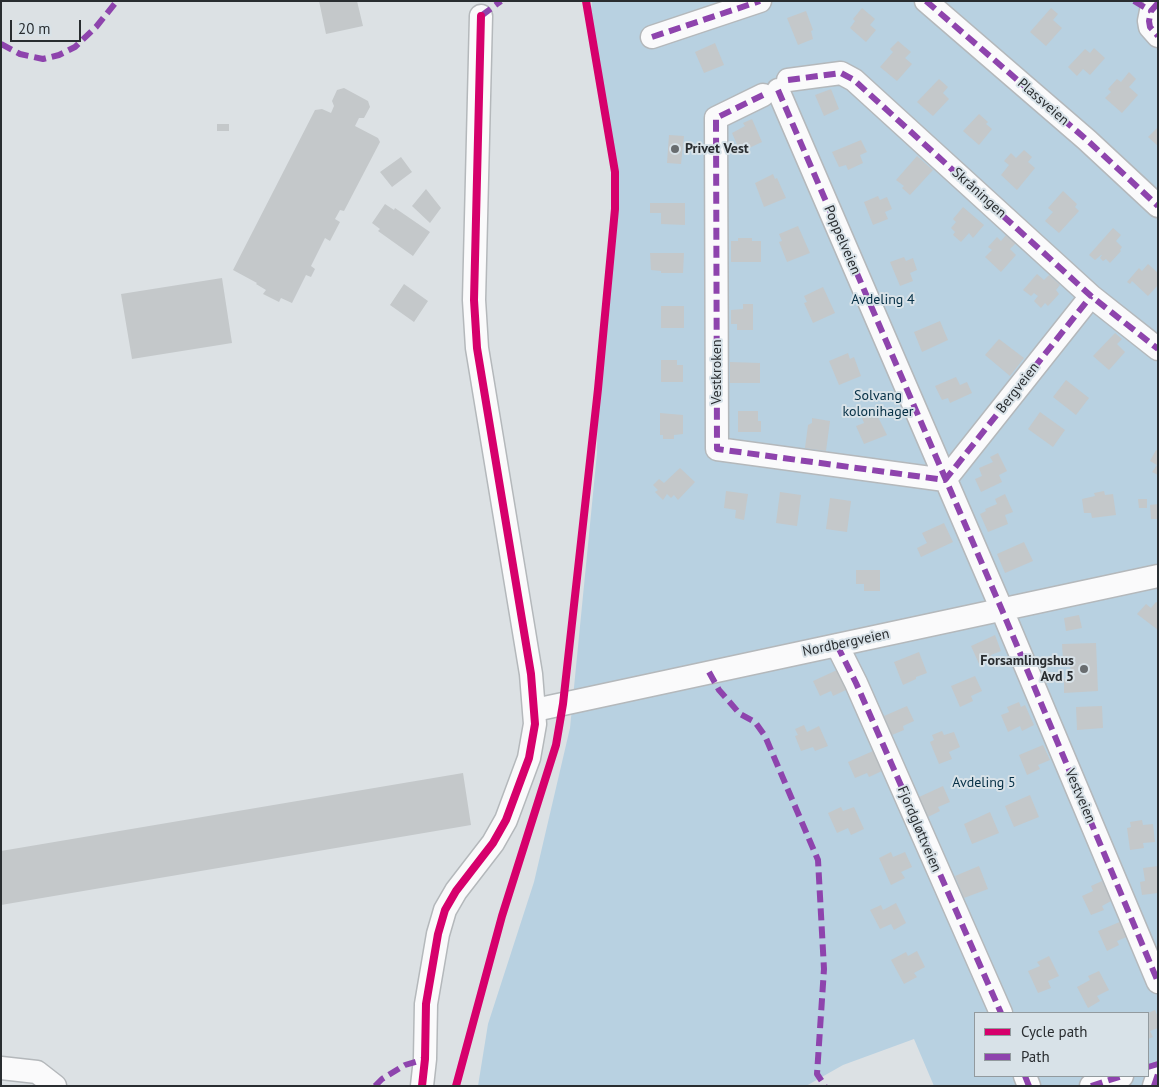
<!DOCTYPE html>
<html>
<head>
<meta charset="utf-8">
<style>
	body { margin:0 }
	#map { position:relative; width:1159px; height:1087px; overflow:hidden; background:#dce1e4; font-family:"PT Sans",sans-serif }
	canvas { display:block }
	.frame { position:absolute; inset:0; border:2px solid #292d30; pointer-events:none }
	.legend { position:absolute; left:974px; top:1012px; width:175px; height:65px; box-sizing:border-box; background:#d8e2e8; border:1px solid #929a9e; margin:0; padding:6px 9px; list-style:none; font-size:15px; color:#292d30 }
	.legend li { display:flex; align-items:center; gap:10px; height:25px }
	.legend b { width:25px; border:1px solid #929a9e }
	.scale { position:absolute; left:10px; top:20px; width:71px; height:22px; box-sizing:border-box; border:2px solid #292d30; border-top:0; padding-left:6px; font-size:15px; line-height:18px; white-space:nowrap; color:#292d30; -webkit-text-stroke:4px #d8e2e8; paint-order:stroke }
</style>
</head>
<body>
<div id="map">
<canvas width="1159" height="1087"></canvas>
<div class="frame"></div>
<ul class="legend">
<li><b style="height:6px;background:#d6006c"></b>Cycle path</li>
<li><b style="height:6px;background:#8e44ad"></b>Path</li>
</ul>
<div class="scale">20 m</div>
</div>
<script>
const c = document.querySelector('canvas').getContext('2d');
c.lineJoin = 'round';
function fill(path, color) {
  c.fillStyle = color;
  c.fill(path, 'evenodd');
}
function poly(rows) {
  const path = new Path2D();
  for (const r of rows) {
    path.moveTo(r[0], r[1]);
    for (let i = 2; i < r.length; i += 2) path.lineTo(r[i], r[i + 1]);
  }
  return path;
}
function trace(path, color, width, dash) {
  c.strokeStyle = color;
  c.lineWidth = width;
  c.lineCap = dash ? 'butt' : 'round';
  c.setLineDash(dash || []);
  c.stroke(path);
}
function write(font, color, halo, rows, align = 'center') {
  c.font = font + ' "PT Sans",sans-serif';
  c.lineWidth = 4;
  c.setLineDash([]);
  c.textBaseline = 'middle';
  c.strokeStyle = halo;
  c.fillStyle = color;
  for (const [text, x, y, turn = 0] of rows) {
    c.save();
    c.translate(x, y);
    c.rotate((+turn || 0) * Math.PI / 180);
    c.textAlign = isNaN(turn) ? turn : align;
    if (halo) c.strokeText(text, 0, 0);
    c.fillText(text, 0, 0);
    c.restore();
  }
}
const green = poly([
	[592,1,1158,1,1158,1086,934,1086,914,1039,843,1065,806,1086,478,1086,488,1024,534,882,570,728,597,453,598,389,615,209,615,172,590,19],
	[975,1013,1148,1013,1148,1076,975,1076]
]);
const building = poly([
	[319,1,357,1,363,26,326,34],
	[862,8,875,19,870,25,876,30,866,42,850,28,855,21,853,19],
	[1051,8,1058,14,1053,20,1062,28,1046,46,1030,32],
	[806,11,813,30,811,31,813,39,798,45,787,18],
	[898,41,911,52,905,58,912,64,897,81,880,67,893,52,890,49],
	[715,43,724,65,704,73,695,52],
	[1094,48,1105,58,1090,75,1083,69,1077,76,1068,67,1085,49,1090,53],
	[1129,72,1136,79,1129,87,1138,95,1122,113,1105,98,1111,92,1108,89,1117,79,1121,82],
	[939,79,948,87,943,93,949,99,933,116,917,102],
	[344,88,368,101,370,107,364,118,359,118,355,126,378,138,380,142,344,211,340,210,335,219,340,222,330,241,325,238,311,266,315,269,311,277,306,275,292,303,281,298,279,302,263,294,266,290,256,284,257,283,233,270,315,110,322,109,331,113,334,106,332,101,337,90],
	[831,89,839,109,824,116,815,95],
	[979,114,988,122,986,124,992,129,979,145,963,131],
	[752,119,762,142,747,149,746,146,739,149,732,133,745,126,743,123],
	[217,124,229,124,229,131,217,131],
	[1158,127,1158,146,1148,137],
	[669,135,684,136,681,164,667,163],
	[861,140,867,152,860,155,863,163,848,170,846,165,839,167,832,152],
	[1024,150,1032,157,1028,162,1035,168,1017,190,1001,175,1009,165,1004,161,1011,153,1016,158],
	[917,156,933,170,910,195,902,188,904,186,896,180],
	[401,157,412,172,392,187,380,172],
	[773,174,775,179,777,178,786,198,764,207,755,183],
	[426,189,441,208,430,223,412,206],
	[1063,191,1077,204,1075,207,1079,211,1059,233,1045,221,1053,212,1048,208],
	[878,196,880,200,887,197,892,209,885,212,888,219,873,225,864,202],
	[650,203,685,203,685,225,661,224,661,213,650,213],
	[385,204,394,210,395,208,430,232,413,256,378,231,380,229,372,223],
	[963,207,984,225,973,238,969,233,961,242,953,235,955,232,951,228,956,222,953,219],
	[798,226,810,253,787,262,779,242,782,241,779,234],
	[1113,228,1121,235,1116,241,1122,247,1120,250,1121,251,1110,263,1106,259,1103,261,1100,258,1102,255,1101,255,1095,260,1089,255],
	[1006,235,1016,243,1010,249,1016,255,1001,272,985,257,992,250,988,247,997,237,1001,241],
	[738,238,752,238,752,241,761,241,761,262,731,262,731,241,738,241],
	[650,253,684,253,683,273,661,273,661,271,651,270],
	[904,257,906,261,913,258,917,270,910,273,913,281,900,286,890,262],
	[1148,264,1158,273,1158,285,1148,296,1132,281,1130,284,1127,282,1139,268,1142,271],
	[1037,274,1044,280,1049,275,1060,285,1056,290,1059,294,1048,306,1045,303,1041,308,1034,301,1038,296,1034,293,1031,296,1023,290],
	[222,278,232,343,132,359,121,294],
	[404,284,428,301,414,322,390,305],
	[823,287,835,313,813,323,804,303,807,302,804,296],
	[743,304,753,304,753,330,737,330,737,324,731,324,731,310,743,309],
	[661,306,684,306,684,328,661,328],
	[940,321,948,340,922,352,914,332],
	[1115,333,1122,339,1117,344,1125,352,1109,370,1093,356],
	[999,339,1024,358,1010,376,985,355],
	[848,353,850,359,854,357,861,376,839,385,829,361],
	[661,360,677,360,677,365,683,365,683,382,661,382],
	[730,362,760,363,760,383,730,383],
	[956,377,960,385,967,382,972,393,950,403,948,398,942,400,935,386],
	[1066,380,1089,398,1076,415,1053,397],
	[738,411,758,411,758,421,761,421,761,432,738,432],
	[1040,412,1065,430,1053,447,1028,429],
	[660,413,683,415,683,434,674,435,674,439,663,439,663,435,660,435],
	[876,413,887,435,864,444,856,426,864,423,862,418],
	[812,418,830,421,826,451,805,448,808,425,812,423],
	[1156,450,1158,451,1158,475,1152,472,1157,465,1150,461],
	[998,453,1007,471,999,475,1002,482,981,492,975,479,982,476,979,468,993,462,990,457],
	[680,468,695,482,678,500,674,495,671,498,667,494,663,500,655,492,658,490,653,485,659,479,664,483],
	[726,491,748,494,744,520,735,518,736,510,724,508],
	[1104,491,1105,495,1113,494,1116,515,1092,518,1091,513,1084,513,1082,499,1095,496,1094,493],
	[780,492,801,495,797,526,776,523],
	[1005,494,1013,512,1005,515,1008,524,988,532,980,514,986,511,985,509,997,504,995,499],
	[830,498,851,501,847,532,826,529],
	[1138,499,1147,499,1147,508,1139,508],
	[1158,504,1158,519,1151,519,1150,505],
	[944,523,953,542,921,557,917,548,927,543,922,533],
	[1024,542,1033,561,1005,573,997,554],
	[856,570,880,570,880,591,864,591,864,584,856,584],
	[1156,602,1158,603,1158,630,1137,614,1146,604,1151,608],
	[1079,615,1082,628,1066,631,1064,618],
	[995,635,1001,651,991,655,993,660,980,666,971,646],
	[1096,643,1098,691,1064,693,1064,679,1071,678,1070,660,1063,660,1062,644],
	[919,652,927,673,916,677,916,679,903,685,894,662],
	[837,670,846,690,833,696,831,691,820,696,813,681],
	[975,676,982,691,971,696,973,701,960,707,951,686],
	[1019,702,1021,707,1025,705,1034,725,1022,731,1020,726,1008,732,1001,715,1009,712,1007,707],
	[907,706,914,721,903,726,904,730,892,735,884,716],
	[1102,706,1103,728,1077,730,1076,707],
	[804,725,807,732,819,726,828,746,815,751,813,747,801,751,795,736,798,735,795,729],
	[942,731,944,735,954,732,960,747,949,752,952,759,939,764,930,742,934,740,932,735],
	[1043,745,1050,760,1038,765,1040,769,1027,775,1019,755],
	[873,751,882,771,869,777,867,773,855,778,848,762],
	[463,773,471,825,1,905,1,851],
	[943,786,950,802,938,807,940,811,928,817,919,797],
	[1030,795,1039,817,1014,827,1005,806],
	[841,807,843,811,854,807,864,829,851,835,848,828,837,833,828,813],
	[990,812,999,833,972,844,964,824],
	[1142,820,1143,825,1153,824,1155,842,1143,843,1144,848,1130,850,1127,828,1131,827,1130,822],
	[891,852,893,857,905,852,912,867,901,872,905,878,891,885,879,858],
	[979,866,988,889,964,898,955,876],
	[1158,866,1158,893,1142,895,1140,882,1145,881,1143,868],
	[1102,881,1104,886,1106,885,1113,900,1102,906,1104,910,1091,915,1082,896,1093,891,1091,886],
	[896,903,906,923,894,930,891,924,880,929,870,910,881,905,883,910],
	[1122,921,1129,936,1117,941,1119,945,1107,951,1098,931],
	[917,951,925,967,914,973,917,977,904,984,891,960,906,952,908,956],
	[1049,956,1059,976,1048,981,1051,988,1038,993,1028,971,1040,966,1037,962],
	[1099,971,1109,990,1097,996,1100,1001,1088,1008,1077,987,1090,980,1088,976],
	[1155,1010,1158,1017,1158,1028,1150,1031,1153,1037,1148,1039,1148,1013]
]);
const minor = poly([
	[926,1,1087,140,1158,206],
	[1158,3,1151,11,1149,21,1150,27,1158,36],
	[652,37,760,1],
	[788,80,841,73,854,80,1091,296,1158,349],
	[778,90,1002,610,1158,982],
	[763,95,716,118,717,449,945,480,1091,296],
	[837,645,856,683,1001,1013],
	[535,710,1158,576],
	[1,1068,37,1072,55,1086],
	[1025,1076,1029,1086],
	[422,1086,425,1059,426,1004,438,934,445,910,456,891,493,843,506,820,529,758,535,724,531,674,477,348,474,300,481,16],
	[1091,1086,1122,1076],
	[1154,1086,1158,1074]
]);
const quiet = poly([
	[926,1,1087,140,1158,206],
	[1134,1,1151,11],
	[1158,3,1151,11,1149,21,1150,27,1158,36],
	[481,16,501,1],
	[652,37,760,1],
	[1,44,20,54,43,59,59,55,75,47,96,27,117,1],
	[788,80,841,73,854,80,1091,296,1158,349],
	[778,90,1002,610,1158,982],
	[763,95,716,118,717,449,945,480,1091,296],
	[837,645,856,683,1001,1013],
	[709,672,719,690,740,714,755,722,765,736,818,860,824,969,817,1074,825,1086],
	[1148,1067,1158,1064],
	[1025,1076,1029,1086],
	[375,1086,382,1079,405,1065,425,1059],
	[1091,1086,1122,1076],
	[1154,1086,1158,1074]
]);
const cycleway = poly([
	[422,1086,425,1059,426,1004,438,934,445,910,456,891,493,843,506,820,529,758,535,724,531,674,477,348,474,300,481,16],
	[456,1086,502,916,556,745,563,704,598,389,615,209,615,172,586,1]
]);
const markers = [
	[675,149,5,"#686c6f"],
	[1084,669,5,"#686c6f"]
];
const streetNames = [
	["Plassveien",1043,102,41],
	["Skråningen",979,193,42],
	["Poppelveien",842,240,67],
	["Vestkroken",717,372,-90],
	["Bergveien",1018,388,-52],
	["Nordbergveien",846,643,-12],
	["Vestveien",1080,796,67],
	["Fjordgløttveien",919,829,67]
];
const poiNames = [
	["Privet Vest",685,149],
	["Forsamlingshus",1074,661,"right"],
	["Avd 5",1074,677,"right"]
];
const parkNames = [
	["Avdeling 4",883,300],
	["Solvang",878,396],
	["kolonihager",878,412],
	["Avdeling 5",984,783]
];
fill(green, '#b8d1e1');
fill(building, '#c4c8ca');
trace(minor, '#b4b8bb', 25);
trace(minor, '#fafafb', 22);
trace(quiet, '#8e44ad', 6, [12, 6]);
trace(cycleway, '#d6006c', 8);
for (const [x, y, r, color] of markers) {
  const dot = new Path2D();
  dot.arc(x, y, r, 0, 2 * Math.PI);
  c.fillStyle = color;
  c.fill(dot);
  trace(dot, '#d8e2e8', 2);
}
write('14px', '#292d30', '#d8e2e8', streetNames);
write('bold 14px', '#292d30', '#d8e2e8', poiNames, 'left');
write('14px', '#052f45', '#d8e2e8', parkNames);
</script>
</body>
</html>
